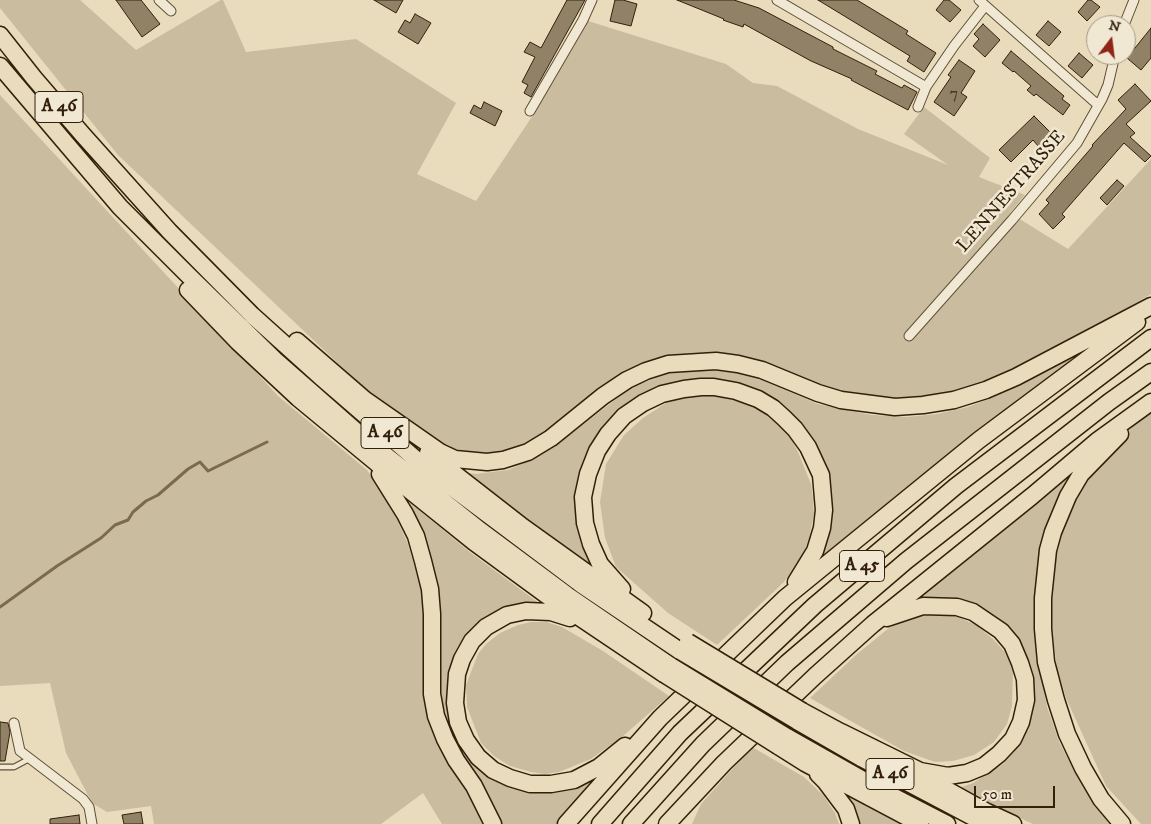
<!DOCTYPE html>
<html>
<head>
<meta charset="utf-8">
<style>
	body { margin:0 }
	#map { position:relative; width:1151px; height:824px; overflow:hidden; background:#e9dcbd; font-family:"IM FELL DW Pica",serif }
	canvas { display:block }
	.north { position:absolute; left:1086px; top:15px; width:50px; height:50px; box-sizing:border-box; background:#f1e8d4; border:1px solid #a59883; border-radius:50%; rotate:15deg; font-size:14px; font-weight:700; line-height:20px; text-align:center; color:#32200a }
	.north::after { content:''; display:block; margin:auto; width:18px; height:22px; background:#8f2418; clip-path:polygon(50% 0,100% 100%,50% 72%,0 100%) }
	.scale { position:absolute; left:974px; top:786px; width:81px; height:22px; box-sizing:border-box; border:2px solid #32200a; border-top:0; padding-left:6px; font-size:15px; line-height:18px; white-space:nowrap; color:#32200a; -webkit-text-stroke:4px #f1e8d4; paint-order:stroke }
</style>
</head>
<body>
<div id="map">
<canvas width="1151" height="824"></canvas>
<div class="north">N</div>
<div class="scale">50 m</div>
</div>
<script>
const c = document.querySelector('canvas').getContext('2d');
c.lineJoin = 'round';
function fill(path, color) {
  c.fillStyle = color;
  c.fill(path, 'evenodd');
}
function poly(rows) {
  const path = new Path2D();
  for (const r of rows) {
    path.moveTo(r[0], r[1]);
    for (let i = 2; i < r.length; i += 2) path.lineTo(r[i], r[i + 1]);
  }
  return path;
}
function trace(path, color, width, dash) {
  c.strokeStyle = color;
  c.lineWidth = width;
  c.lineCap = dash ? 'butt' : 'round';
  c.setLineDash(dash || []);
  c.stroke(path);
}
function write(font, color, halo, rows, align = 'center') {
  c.font = font + ' "IM FELL DW Pica",serif';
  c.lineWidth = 5;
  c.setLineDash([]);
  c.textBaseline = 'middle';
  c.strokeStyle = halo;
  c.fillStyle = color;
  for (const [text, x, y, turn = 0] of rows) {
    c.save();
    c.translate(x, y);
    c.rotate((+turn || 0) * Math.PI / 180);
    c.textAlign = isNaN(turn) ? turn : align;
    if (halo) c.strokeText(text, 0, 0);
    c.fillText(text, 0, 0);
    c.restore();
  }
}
const green = poly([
	[0,0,80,0,136,50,221,0,223,0,246,52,356,39,456,103,417,174,476,201,533,115,588,21,726,64,753,83,777,86,858,129,948,165,904,134,924,107,990,158,979,177,1025,195,1010,213,1068,249,1151,159,1151,294,1064,345,1016,371,968,389,909,400,886,399,836,392,713,354,687,354,653,361,539,439,521,447,506,452,481,454,449,448,419,431,363,387,118,155,0,8],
	[0,95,278,396,367,470,390,504,408,544,421,589,426,633,449,762,474,802,483,824,442,824,423,793,381,824,154,824,151,806,107,812,92,803,66,753,50,683,0,686],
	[1103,338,957,447,820,559,829,528,822,462,738,386,630,404,576,503,577,524,581,543,593,571,462,472,476,474,508,470,524,463,543,454,566,438,630,388,674,371,707,369,736,373,761,380,818,404,872,415,907,417,937,414,968,407,994,397,1022,384],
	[699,394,713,395,747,404,765,413,778,425,790,437,798,452,811,484,813,498,814,514,809,538,803,554,794,569,784,582,717,645,668,613,616,567,605,538,600,502,606,464,624,435,643,418,666,403,683,396],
	[1151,412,1151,824,1141,824,1106,786,1066,698,1057,668,1052,632,1052,579,1055,554,1066,520,1078,495,1108,452,1133,426],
	[1075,471,1053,511,1045,529,1040,550,1036,588,1036,648,1047,707,1060,744,1091,800,1109,824,1033,824,956,789,973,783,1003,764,1014,752,1022,738,1028,724,1003,623,913,602],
	[402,496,471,553,539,603,528,604,491,618,448,693,492,777,502,783,528,791,556,792,569,789,599,774,557,824,499,824,453,743,441,698,438,656],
	[940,614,958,617,976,625,993,639,1004,651,1013,671,1012,706,1007,724,994,742,974,755,953,761,935,762,904,751,810,698,857,654,889,628,904,621,921,616],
	[531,622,547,622,562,627,603,651,669,696,623,736,591,759,559,772,545,774,531,772,510,766,494,756,481,743,467,707,466,685,478,654,486,644,500,633,518,625],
	[752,747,804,777,823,795,835,813,839,824,692,824,701,804],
	[841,792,902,824,858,824]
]);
const stream = poly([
	[0,607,57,566,101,538,115,525,128,520,133,512,146,501,158,495,188,469,200,462,208,471,267,442]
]);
const building = poly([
	[116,0,141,0,160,24,142,37,116,0],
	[374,0,403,0,396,13,374,0],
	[567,0,585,0,531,97,524,93,528,85,522,82,535,57,524,52,530,42,541,48,567,0],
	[615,0,623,0,637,4,631,26,610,21,615,0],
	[677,0,734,0,759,8,833,47,833,49,877,71,875,74,902,88,904,85,917,92,908,110,851,80,852,79,811,61,744,24,743,27,723,20,724,19,677,0],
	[818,0,857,0,908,31,906,34,936,53,924,72,907,61,910,56,818,0],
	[944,0,949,0,961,10,950,22,936,10,944,0],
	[1088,0,1091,0,1100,7,1087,21,1078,12,1088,0],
	[415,14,431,23,418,44,398,32,405,20,410,23,415,14],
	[1048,21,1061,32,1049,46,1036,35,1048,21],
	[983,24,1000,40,985,57,973,46,979,39,974,34,983,24],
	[1151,28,1151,58,1141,70,1127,58,1151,28],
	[1011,51,1064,96,1062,99,1070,105,1063,115,1036,94,1034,96,1027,90,1031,86,1014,71,1013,72,1002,63,1011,51],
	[1079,53,1093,65,1082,78,1068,66,1079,53],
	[959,60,975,71,961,93,967,97,954,116,934,102,951,77,948,75,959,60],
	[1135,84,1151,101,1126,124,1135,133,1130,137,1151,156,1145,162,1124,143,1062,214,1065,217,1053,229,1039,214,1049,203,1046,200,1093,146,1092,145,1126,109,1118,100,1135,84],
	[484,102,502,111,495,126,470,113,474,105,481,109,484,102],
	[1034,116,1052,134,1039,147,1033,140,1011,162,999,150,1034,116],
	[1117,180,1124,186,1107,205,1100,198,1117,180],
	[0,722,8,723,10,732,5,761,0,761,0,722],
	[141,812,143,824,124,824,122,815,141,812],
	[79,815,80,824,50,824,50,819,79,815]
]);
const service = poly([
	[0,767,14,767,29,759]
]);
const minor = poly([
	[159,0,171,11],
	[777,0,926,87,954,46,985,6],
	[979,0,1098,105],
	[1124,25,1134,0],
	[918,107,926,87],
	[530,111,583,20,592,0],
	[909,336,1012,220,1077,143,1102,99,1108,85,1115,55],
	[14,723,20,751,83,799,89,807,92,824]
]);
const motorway = poly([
	[0,35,34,78,83,135,170,232,252,315,322,378,426,468,582,585,680,651],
	[0,66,120,207,189,276,275,360,365,439,481,531,567,595,671,666],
	[188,290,238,342,298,398,413,493,474,542,545,594,664,674],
	[297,341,371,405],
	[364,399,440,452,455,459,487,462,503,460,528,452,551,438,603,396,627,380,646,371,668,364,716,361,738,364,762,370,818,393,841,400,895,407,923,405,954,400,986,390,1016,377,1151,306],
	[1120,434,1081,474,1068,496,1053,532,1048,550,1043,598,1043,629,1046,662,1056,700,1067,734,1083,768,1101,799,1122,824],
	[428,453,523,527,643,613],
	[380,474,405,514,416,536,423,561,430,589,432,614,432,694,436,716,445,739,456,760,474,786,493,824],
	[622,589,600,564,591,544,585,523,583,497,588,474,597,451,608,434,624,416,643,403,662,394,684,389,701,387,714,387,736,391,758,399,773,408,784,418,795,429,808,447,821,475,824,510,822,528,815,551,796,582],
	[570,618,551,612,526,611,507,615,486,627,472,641,462,659,457,674,455,703,458,722,466,740,478,757,493,770,510,778,530,784,551,784,574,780,599,767,625,746],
	[802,711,850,737],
	[797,721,863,759,986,824],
	[841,732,920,771,948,776,967,773,984,766,999,754,1013,739,1021,722,1026,700,1025,679,1020,663,1012,644,1001,631,973,612,957,607,923,606,887,618],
	[787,737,879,789,947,824],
	[778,746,805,763,920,824],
	[818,774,825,781,846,809,851,824],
	[922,776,987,812,1013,824],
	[566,824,660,718,785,598,979,440,1137,322],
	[600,824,680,733,815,605,956,486,1151,338],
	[631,824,703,744,787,663,906,561,1109,402,1151,372],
	[667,824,724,763,815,676,873,624,1032,496,1097,441,1151,402]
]);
const motorwayBridge = poly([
	[688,642,802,711],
	[680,651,797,721],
	[671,666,787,737],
	[664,674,778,746]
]);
const numberNames = [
	["7",954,95]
];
const shields = [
	[59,107,48],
	[385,433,48],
	[862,566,45],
	[890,774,48]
];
const shieldNames = [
	["A 46",59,107],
	["A 46",385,433],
	["A 45",862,566],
	["A 46",890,774]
];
const streetNames = [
	["LENNESTRASSE",1012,192,-49]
];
fill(green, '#cabc9f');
trace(stream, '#7b6a51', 3);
fill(building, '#918267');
trace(building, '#32200a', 1);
trace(service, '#604f37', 7);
trace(minor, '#604f37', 11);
trace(motorway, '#32200a', 19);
trace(service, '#f1e8d4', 4.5);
trace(minor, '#f1e8d4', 9);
trace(motorway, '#e9dcbd', 16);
trace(motorwayBridge, '#32200a', 19, []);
trace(motorwayBridge, '#e9dcbd', 16);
write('16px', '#4a3821', null, numberNames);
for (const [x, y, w] of shields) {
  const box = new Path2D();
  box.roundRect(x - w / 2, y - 15.5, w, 31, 4);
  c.fillStyle = '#f1e8d4';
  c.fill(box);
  trace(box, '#32200a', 1);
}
write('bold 18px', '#32200a', null, shieldNames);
write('19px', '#32200a', '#f1e8d4', streetNames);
</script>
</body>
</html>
